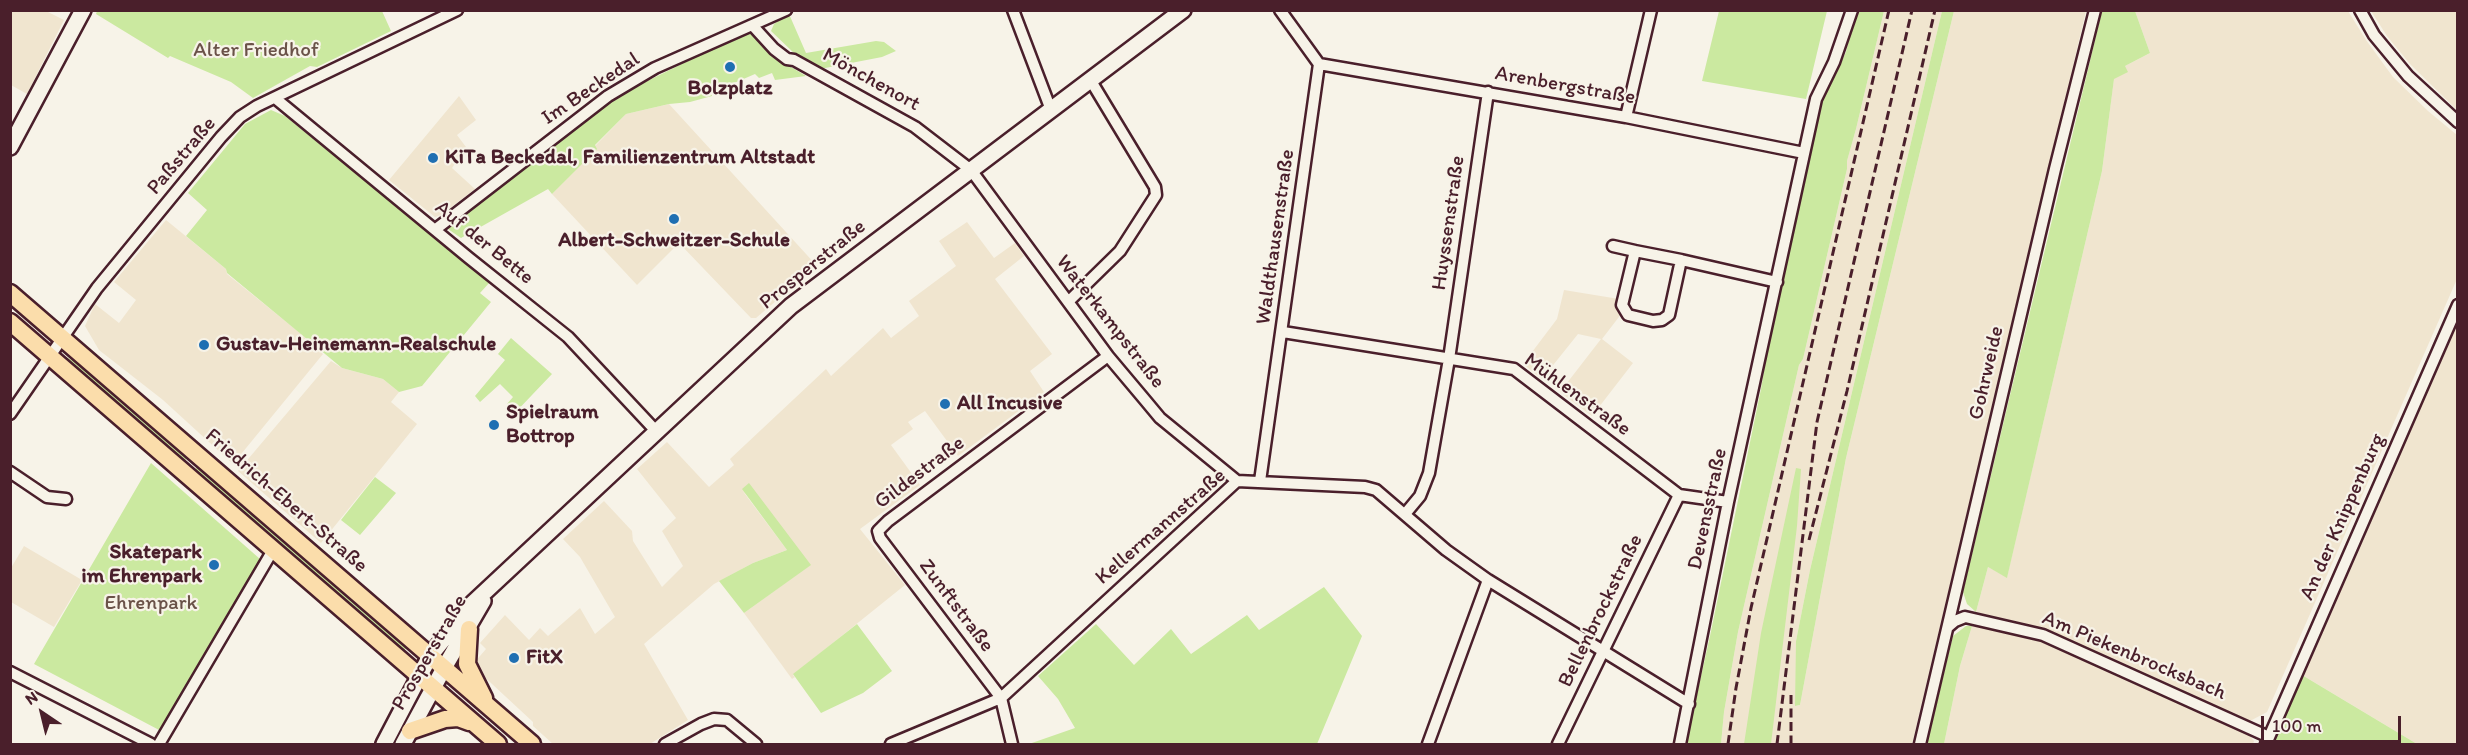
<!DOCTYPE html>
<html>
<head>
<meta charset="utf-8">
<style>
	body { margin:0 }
	#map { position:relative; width:2468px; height:755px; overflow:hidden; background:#f7f3e8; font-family:Itim,sans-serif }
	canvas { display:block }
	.frame { position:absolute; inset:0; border:12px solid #4a1f2b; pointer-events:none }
	.north { position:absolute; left:12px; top:683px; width:60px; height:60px; -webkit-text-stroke:4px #f7f3e8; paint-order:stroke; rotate:325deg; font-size:16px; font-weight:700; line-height:24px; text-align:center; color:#4a1f2b }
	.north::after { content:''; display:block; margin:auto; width:21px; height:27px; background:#4a1f2b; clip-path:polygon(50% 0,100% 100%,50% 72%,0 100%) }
	.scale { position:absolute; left:2261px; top:716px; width:140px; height:27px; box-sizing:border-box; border:3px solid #4a1f2b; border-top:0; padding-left:8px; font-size:18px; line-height:21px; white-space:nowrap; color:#4a1f2b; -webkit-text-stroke:4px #f7f3e8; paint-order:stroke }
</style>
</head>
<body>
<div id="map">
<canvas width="2468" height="755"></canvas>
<div class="frame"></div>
<div class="north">N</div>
<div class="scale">100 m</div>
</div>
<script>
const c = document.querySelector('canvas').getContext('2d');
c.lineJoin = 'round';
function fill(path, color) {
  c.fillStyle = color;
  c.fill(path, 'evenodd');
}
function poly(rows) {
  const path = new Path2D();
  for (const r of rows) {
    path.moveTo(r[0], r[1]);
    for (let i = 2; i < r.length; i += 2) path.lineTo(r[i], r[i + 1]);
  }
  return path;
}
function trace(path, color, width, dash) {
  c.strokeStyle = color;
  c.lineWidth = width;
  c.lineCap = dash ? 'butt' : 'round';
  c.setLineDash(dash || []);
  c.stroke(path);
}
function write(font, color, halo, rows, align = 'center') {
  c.font = font + ' Itim,sans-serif';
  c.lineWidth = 4.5;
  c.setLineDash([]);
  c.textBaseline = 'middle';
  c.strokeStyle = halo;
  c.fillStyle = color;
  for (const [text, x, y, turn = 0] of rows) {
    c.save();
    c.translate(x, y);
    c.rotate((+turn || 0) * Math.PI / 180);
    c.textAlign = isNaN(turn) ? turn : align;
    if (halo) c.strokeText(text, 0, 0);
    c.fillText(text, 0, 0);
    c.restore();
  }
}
const built = poly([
	[11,10,46,11,64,20,27,94,11,85],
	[1884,11,1942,11,1810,570,1796,641,1796,706,1800,705,1846,458,1954,11,2086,11,1912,744,1721,744,1724,712,1738,632,1799,365,1803,359,1847,169,1847,161,1856,129],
	[2135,11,2348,11,2366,40,2393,77,2428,111,2457,135,2457,279,2267,712,2250,721,2245,720,2046,631,1976,612,1988,567,2007,577,2102,171,2114,78,2125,66,2150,53],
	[2371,11,2457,11,2457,110,2410,64,2387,36],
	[459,96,476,120,457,135,466,147,452,168,475,189,441,215,435,217,389,180],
	[669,104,817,266,756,318,751,318,679,243,637,285,552,194,596,149,595,146,626,114],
	[166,220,226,269,227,274,305,337,306,340,323,354,233,464,163,400,99,350,85,326,95,304,119,323,136,300,114,282],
	[967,222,994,258,1015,243,1024,256,995,279,1052,354,1030,371,1044,392,958,456,925,411,908,422,913,429,891,445,920,485,860,529,905,585,793,675,795,677,792,679,744,613,810,565,742,490,787,550,753,563,714,584,644,644,688,720,650,744,553,744,533,726,533,722,478,671,474,663,486,649,480,643,505,615,529,640,540,628,548,636,580,608,595,634,615,617,580,557,563,539,604,501,632,531,633,541,662,587,683,566,662,531,676,518,637,469,667,442,709,487,734,465,730,459,826,369,831,376,883,328,891,338,919,316,909,301,956,266,939,241],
	[1564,290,1619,299,1622,313,1602,339,1633,363,1592,416,1560,392,1601,339,1578,334,1542,379,1523,364,1557,319],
	[2457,324,2457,744,2417,744,2302,675],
	[331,361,342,368,383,379,399,392,391,402,417,424,321,543,238,471],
	[24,546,82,580,54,627,11,602,11,568],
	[1972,626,2001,630,2051,644,2248,734,2254,741,2253,744,1944,744,1960,666]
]);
const green = poly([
	[97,11,382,11,391,31,317,67,310,66,253,98,231,82,170,56,168,58,96,14],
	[1719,11,1827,11,1806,99,1702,81],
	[1856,11,1884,11,1856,129,1847,161,1847,169,1803,359,1799,365,1738,632,1724,712,1721,744,1686,744,1710,636,1761,389,1779,281,1805,164,1822,101,1846,52],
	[1942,11,1954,11,1846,458,1800,705,1795,706,1796,641,1810,570],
	[2102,11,2135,11,2150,53,2125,66,2128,72,2114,79,2102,171,2007,578,1988,567,1976,612,1967,604,1963,592],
	[789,14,806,53,876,41,884,42,896,51,882,57,820,69,796,55,771,31,774,24],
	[745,33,753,33,781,61,806,76,775,80,772,73,759,78,755,74,711,93,712,96,690,102,669,104,626,114,595,145,597,149,552,194,548,189,461,238,448,229,451,222,609,102,631,89],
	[271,110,285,116,490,282,480,293,491,302,422,386,399,392,383,379,342,368,227,273,226,269,186,236,207,210,188,193,245,124],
	[511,338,552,374,512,416,511,409,507,404,513,397,500,384,480,402,475,396,505,360,498,354],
	[66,357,74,361,176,450,189,456,182,464,64,360],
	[151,463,260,559,161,731,34,664],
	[199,464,409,644,404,651,193,473],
	[1796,468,1801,469,1797,526,1771,744,1744,744,1761,633],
	[375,477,396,493,360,535,341,520],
	[749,483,811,565,744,613,719,581,753,563,787,550,742,489],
	[1324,587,1362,636,1317,744,1029,744,1075,728,1058,699,1038,676,1096,624,1134,665,1171,629,1191,654,1247,615,1259,630],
	[857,624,892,671,863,693,821,713,793,674],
	[1966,626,1972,626,1960,666,1944,744,1927,744,1953,636],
	[2302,675,2417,744,2273,744]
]);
const street = poly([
	[1013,10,1051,110],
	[2360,10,2374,35,2408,76,2458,122],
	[753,26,774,49,787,59,794,60,915,127,971,170,1108,356,1145,400,1160,418,1237,481],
	[1319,64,1626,117,1804,153],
	[275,98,469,258,568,337,656,431],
	[1626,117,1651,10],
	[436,229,608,96,655,68,786,10],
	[1613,246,1635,251],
	[1681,260,1669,315,1662,320,1653,321,1628,315,1622,305,1635,251,1681,260,1777,282],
	[1069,301,1120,251,1156,195,1155,187,1091,81],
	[1283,332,1514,369,1679,495,1728,502],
	[10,414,97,288,221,137,240,117,257,106,457,10],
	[10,472,47,497,66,499],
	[1260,481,1319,64,1280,10],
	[1405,514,1420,496,1429,473,1449,359,1488,92],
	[1948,627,1955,621,1965,617,2043,635,2269,737],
	[10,672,151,744],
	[159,744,273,550],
	[665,744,701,724,714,719,727,720,756,744],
	[891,744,1001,698,1237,481,1365,487,1376,490,1446,550,1488,580,1689,704],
	[1012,744,1001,698,880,538,878,531,888,521,1108,356],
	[1428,744,1488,580],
	[1558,744,1679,495],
	[1680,744,1728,502,1816,99,1834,62,1852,10],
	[1920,744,2055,169,2095,10],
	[2266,744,2458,305]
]);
const secondary = poly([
	[10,147,83,10],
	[384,744,430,656,473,603,791,306,1183,10],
	[403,744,444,668,483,601]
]);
const primary = poly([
	[10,293,532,744],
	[10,322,498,744],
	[469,629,467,664,484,698],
	[410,731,445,719,458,718,469,722]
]);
const rail = poly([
	[1809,540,1847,391,1935,10],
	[1791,695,1791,744],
	[1728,744,1736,688,1751,608,1889,10],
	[1777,744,1817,422,1912,10]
]);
const markers = [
	[730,67,6,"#1f6fb2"],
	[433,158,6,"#1f6fb2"],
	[674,219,6,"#1f6fb2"],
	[204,345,6,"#1f6fb2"],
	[945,404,6,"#1f6fb2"],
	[494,425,6,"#1f6fb2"],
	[214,565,6,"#1f6fb2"],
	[514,658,6,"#1f6fb2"]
];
const parkNames = [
	["Alter Friedhof",256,51],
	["Ehrenpark",151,604]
];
const streetNames = [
	["Mönchenort",871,80,29],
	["Arenbergstraße",1565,86,10],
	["Im Beckedal",591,89,-34],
	["Paßstraße",182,156,-50],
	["Huyssenstraße",1449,223,-82],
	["Waldthausenstraße",1276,237,-82],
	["Auf der Bette",484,243,39],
	["Prosperstraße",813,265,-39],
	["Waterkampstraße",1110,322,52],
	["Gohrweide",1987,373,-77],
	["Mühlenstraße",1577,395,36],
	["Gildestraße",920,473,-37],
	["Friedrich-Ebert-Straße",286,501,41],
	["Devensstraße",1708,509,-78],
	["An der Knippenburg",2343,517,-66],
	["Kellermannstraße",1161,527,-41],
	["Zunftstraße",956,606,53],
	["Bellenbrockstraße",1601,611,-64],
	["Prosperstraße",430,653,-60],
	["Am Piekenbrocksbach",2134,656,23]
];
const poiNames = [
	["Bolzplatz",730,89,"center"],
	["KiTa Beckedal, Familienzentrum Altstadt",445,158],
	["Albert-Schweitzer-Schule",674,241,"center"],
	["Gustav-Heinemann-Realschule",216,345],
	["All Incusive",957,404],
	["Spielraum",506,413],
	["Bottrop",506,437],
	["Skatepark",202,553,"right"],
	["im Ehrenpark",202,577,"right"],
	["FitX",526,658]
];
fill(built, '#f0e5cf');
fill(green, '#cbe9a0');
trace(street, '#4a1f2b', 15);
trace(secondary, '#4a1f2b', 20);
trace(primary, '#4a1f2b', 21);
trace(street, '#f7f3e8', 10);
trace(secondary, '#f7f3e8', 15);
trace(primary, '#fbddab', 16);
trace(rail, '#4a1f2b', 3, [9, 4.5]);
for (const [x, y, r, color] of markers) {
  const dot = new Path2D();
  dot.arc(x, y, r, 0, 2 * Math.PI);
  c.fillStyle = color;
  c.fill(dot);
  trace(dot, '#f7f3e8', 2);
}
write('21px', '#6a5248', '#f7f3e8', parkNames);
write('21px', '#4a1f2b', '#f7f3e8', streetNames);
write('bold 21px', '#4a1f2b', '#f7f3e8', poiNames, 'left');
</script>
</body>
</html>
